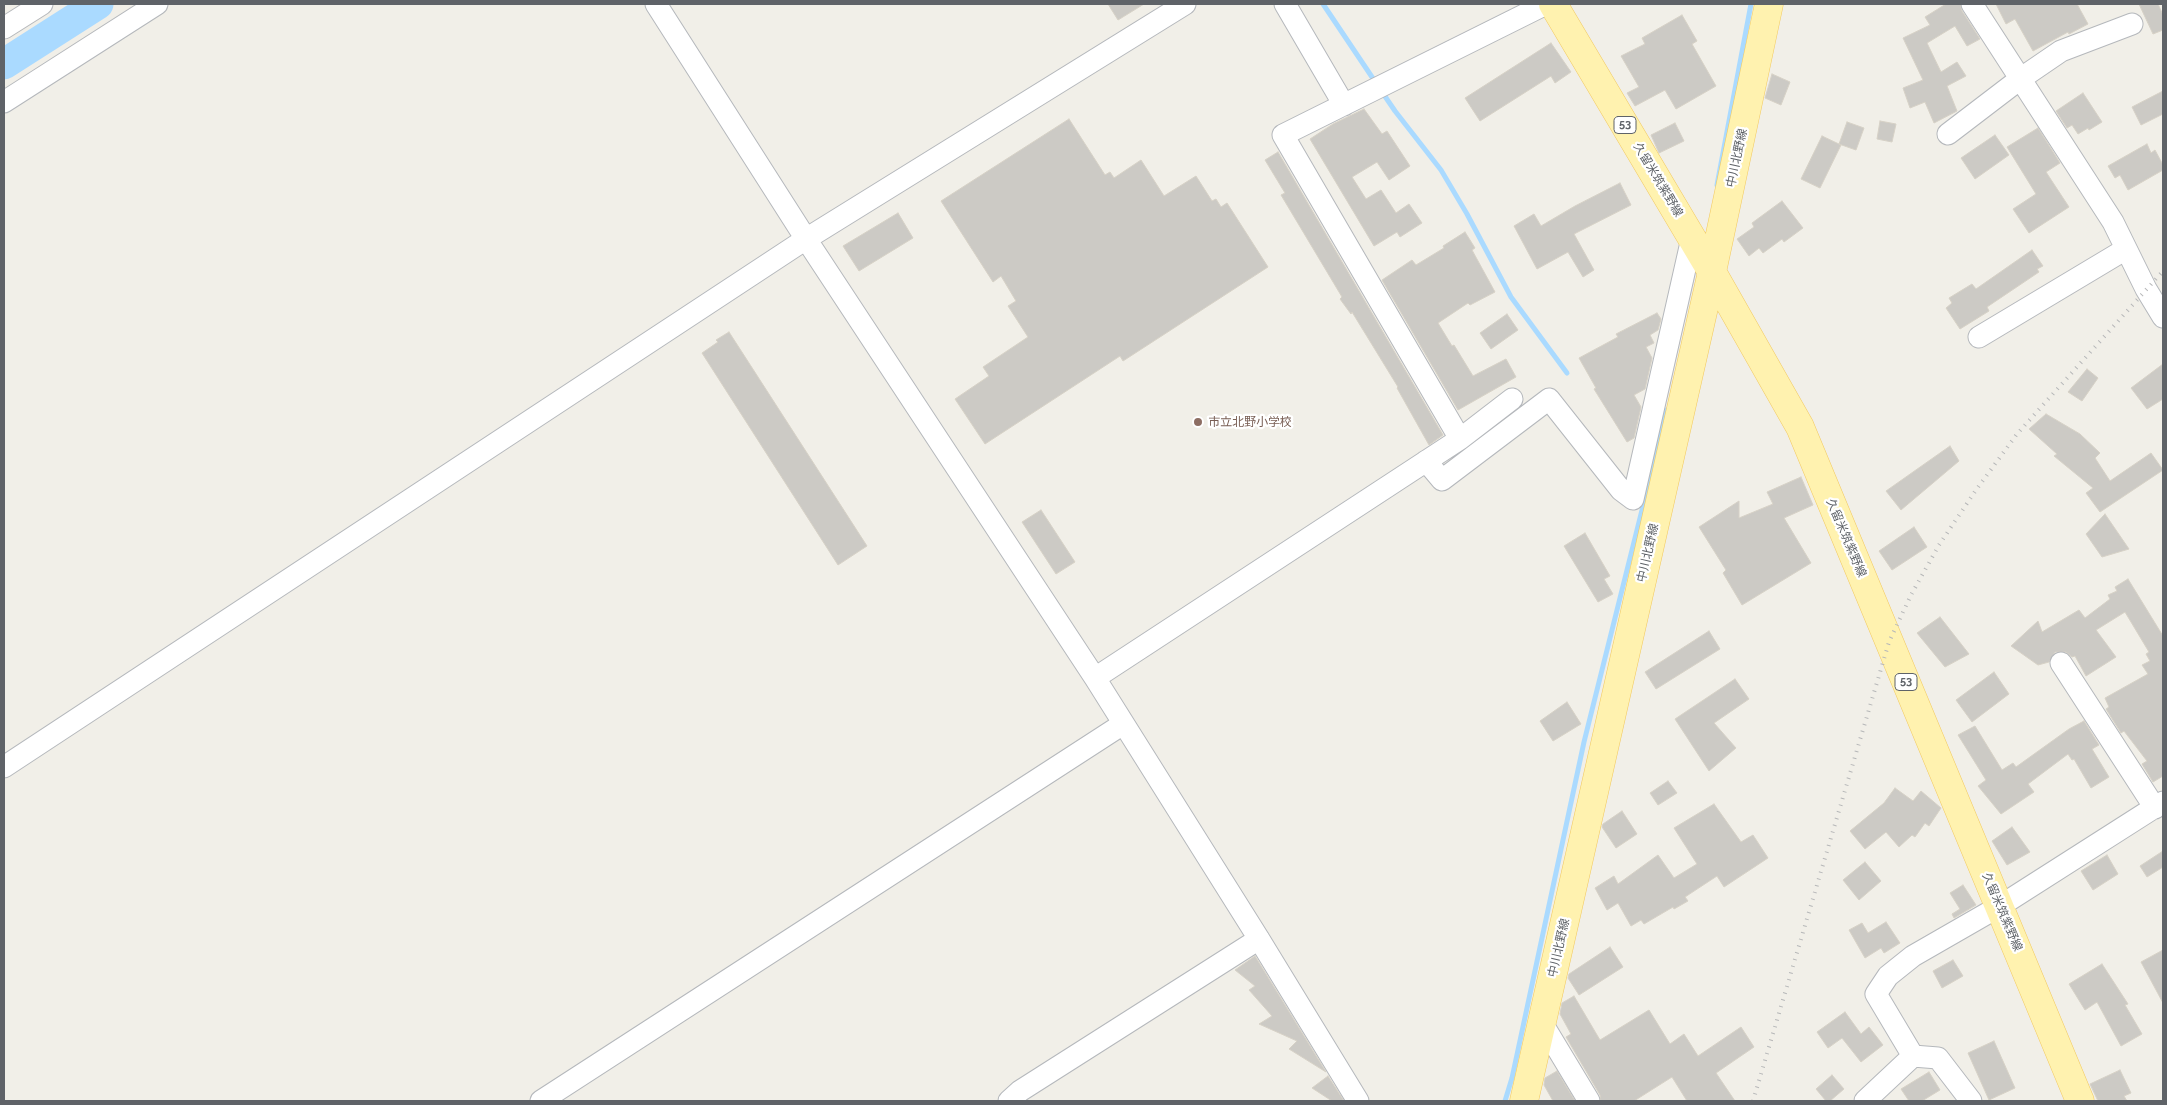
<!DOCTYPE html>
<html>
<head>
<meta charset="utf-8">
<style>
	body { margin:0 }
	#map { position:relative; width:2167px; height:1105px; overflow:hidden; background:#f1efe8; font-family:Raleway,sans-serif }
	canvas { display:block }
	.frame { position:absolute; inset:0; border:5px solid #5f6368; pointer-events:none }
</style>
</head>
<body>
<div id="map">
<canvas width="2167" height="1105"></canvas>
<div class="frame"></div>
</div>
<script>
const c = document.querySelector('canvas').getContext('2d');
c.lineJoin = 'round';
function poly(rows) {
  const path = new Path2D();
  for (const r of rows) {
    path.moveTo(r[0], r[1]);
    for (let i = 2; i < r.length; i += 2) path.lineTo(r[i], r[i + 1]);
  }
  return path;
}
function trace(path, color, width, dash) {
  c.strokeStyle = color;
  c.lineWidth = width;
  c.lineCap = dash ? 'butt' : 'round';
  c.setLineDash(dash || []);
  c.stroke(path);
}
function fill(path, color) {
  c.fillStyle = color;
  c.fill(path, 'evenodd');
}
function write(font, color, halo, rows, align = 'center') {
  c.font = font + ' Raleway,"Noto Sans JP",sans-serif';
  c.lineWidth = 4.5;
  c.setLineDash([]);
  c.textBaseline = 'middle';
  c.strokeStyle = halo;
  c.fillStyle = color;
  for (const [text, x, y, turn = 0] of rows) {
    c.save();
    c.translate(x, y);
    c.rotate((+turn || 0) * Math.PI / 180);
    c.textAlign = isNaN(turn) ? turn : align;
    if (halo) c.strokeText(text, 0, 0);
    c.fillText(text, 0, 0);
    c.restore();
  }
}
const stream = poly([
	[1323,4,1376,83],
	[1382,92,1395,111,1441,170,1467,214,1511,297,1567,373],
	[1717,185,1751,4],
	[1505,1101,1512,1078,1584,742,1667,410]
]);
const river = poly([
	[4,64,98,4]
]);
const building = poly([
	[1108,4,1144,4,1118,20,1108,4],
	[1946,4,1960,4,1962,11,1980,39,1967,46,1955,26,1927,43,1941,72,1957,62,1966,76,1947,86,1957,111,1934,123,1925,102,1910,108,1903,88,1923,80,1903,38,1930,25,1925,17,1946,4],
	[1996,4,2077,4,2088,24,2069,34,2068,32,2033,51,2015,19,2006,24,1996,4],
	[2139,4,2158,4,2163,15,2163,30,2153,34,2139,4],
	[1682,15,1697,41,1692,44,1716,86,1676,109,1665,90,1635,106,1627,93,1639,87,1621,56,1645,44,1642,38,1682,15],
	[1551,43,1571,72,1555,83,1551,76,1480,121,1465,98,1551,43],
	[1772,74,1790,82,1781,105,1765,98,1772,74],
	[2163,91,2163,114,2141,125,2132,107,2163,91],
	[2083,93,2102,122,2089,130,2088,128,2078,134,2072,125,2067,128,2056,111,2083,93],
	[1364,109,1382,134,1387,131,1410,166,1389,180,1377,162,1352,177,1366,199,1381,190,1396,213,1409,204,1422,223,1400,237,1397,232,1374,246,1310,139,1333,124,1364,109],
	[1069,119,1105,175,1110,172,1114,178,1141,160,1164,196,1196,176,1212,201,1216,199,1221,207,1227,203,1268,267,1123,361,1120,356,985,444,955,399,989,376,983,367,1028,337,1008,306,1016,301,1001,276,993,282,941,201,1069,119],
	[1880,121,1896,124,1892,142,1877,139,1880,121],
	[1847,122,1864,128,1856,150,1839,144,1847,122],
	[1675,123,1684,141,1659,153,1651,135,1675,123],
	[2038,128,2060,163,2046,172,2069,207,2029,233,2013,209,2036,194,2007,147,2038,128],
	[1995,135,2009,155,1975,179,1961,158,1995,135],
	[1822,136,1841,145,1820,188,1801,179,1822,136],
	[2147,144,2151,153,2155,150,2163,165,2163,170,2128,190,2120,175,2115,178,2108,166,2147,144],
	[1278,152,1443,435,1429,445,1397,388,1398,387,1352,312,1351,314,1340,299,1342,297,1281,195,1285,193,1265,160,1278,152],
	[1620,183,1631,205,1574,234,1594,270,1583,277,1568,252,1537,269,1514,226,1534,214,1541,226,1575,206,1620,183],
	[1782,201,1803,228,1784,242,1782,239,1763,253,1759,248,1749,256,1737,239,1754,227,1752,223,1782,201],
	[898,213,913,238,859,271,843,246,898,213],
	[1465,232,1475,248,1472,250,1495,292,1470,305,1468,303,1438,323,1452,346,1454,345,1473,376,1506,359,1516,377,1458,410,1382,280,1412,260,1416,265,1444,248,1443,246,1465,232],
	[2032,250,2043,266,2037,269,2039,272,1987,307,1989,311,1960,329,1946,308,1952,303,1949,298,1972,284,1976,289,2032,250],
	[1657,313,1661,319,1658,330,1650,335,1654,343,1646,347,1652,358,1645,389,1634,395,1641,407,1634,438,1627,442,1594,389,1596,388,1579,358,1618,337,1616,334,1657,313],
	[1507,314,1518,330,1491,349,1480,333,1507,314],
	[729,332,867,546,838,565,702,353,718,342,716,340,729,332],
	[2163,364,2163,399,2147,409,2131,388,2163,364],
	[2087,369,2098,378,2082,401,2068,392,2087,369],
	[2046,414,2080,434,2100,453,2095,458,2110,481,2151,453,2163,470,2100,512,2086,493,2093,488,2054,456,2057,454,2029,429,2046,414],
	[1950,446,1959,461,1901,510,1886,491,1950,446],
	[1801,477,1813,505,1784,518,1811,563,1742,605,1723,573,1726,570,1699,527,1739,501,1739,518,1773,504,1767,492,1801,477],
	[1041,510,1075,562,1056,574,1022,522,1041,510],
	[2105,514,2129,549,2102,557,2086,534,2105,514],
	[1914,527,1927,547,1892,570,1879,551,1914,527],
	[1585,533,1610,576,1604,579,1613,594,1598,602,1564,546,1585,533],
	[2128,579,2163,636,2163,776,2153,782,2142,764,2147,761,2124,731,2121,733,2106,709,2109,707,2105,698,2148,674,2142,665,2150,661,2146,654,2149,652,2125,612,2096,630,2116,657,2086,676,2075,656,2072,657,2066,652,2055,652,2049,662,2038,665,2011,646,2038,621,2042,632,2079,610,2085,618,2110,599,2108,595,2117,591,2115,587,2128,579],
	[1940,617,1969,654,1945,667,1917,633,1940,617],
	[1709,631,1720,649,1656,689,1645,672,1709,631],
	[1994,672,2009,694,1972,722,1956,700,1994,672],
	[1735,679,1749,699,1714,723,1736,748,1709,771,1675,719,1735,679],
	[1567,702,1581,724,1553,741,1540,721,1567,702],
	[2084,721,2099,745,2092,749,2109,777,2091,788,2074,759,2072,760,2068,754,2028,784,2034,792,2001,814,1978,786,1986,780,1958,735,1975,726,2002,770,2013,763,2016,767,2069,729,2084,721],
	[1668,781,1677,793,1658,805,1650,793,1668,781],
	[1895,788,1913,801,1921,791,1941,808,1929,826,1925,823,1915,837,1912,835,1899,847,1886,832,1865,849,1850,831,1884,803,1895,788],
	[1714,804,1741,842,1753,835,1768,858,1724,887,1717,876,1685,897,1688,901,1674,909,1673,907,1644,924,1641,920,1631,926,1618,903,1607,910,1595,888,1614,876,1618,884,1658,855,1674,878,1697,864,1674,828,1714,804],
	[1622,811,1637,834,1616,848,1602,827,1603,824,1622,811],
	[2012,827,2030,852,2007,865,1992,841,2012,827],
	[2163,851,2163,867,2147,877,2140,866,2163,851],
	[2107,855,2118,874,2093,890,2081,871,2107,855],
	[1865,862,1881,881,1859,900,1843,880,1865,862],
	[1963,885,1976,905,1954,918,1952,914,1960,909,1950,893,1963,885],
	[1886,922,1900,943,1884,953,1881,948,1865,958,1849,930,1862,923,1868,933,1886,922],
	[1610,947,1623,967,1579,995,1568,978,1569,974,1610,947],
	[2163,950,2163,1003,2141,962,2163,950],
	[1255,956,1326,1072,1289,1049,1297,1041,1259,1024,1272,1016,1249,990,1255,986,1235,970,1255,956],
	[1953,960,1963,976,1942,988,1933,971,1953,960],
	[2102,964,2128,1004,2125,1005,2142,1034,2121,1046,2097,1002,2085,1010,2069,984,2102,964],
	[1574,996,1600,1040,1649,1010,1670,1044,1684,1034,1698,1056,1741,1027,1754,1047,1716,1073,1735,1101,1687,1101,1672,1077,1634,1101,1601,1101,1600,1095,1566,1037,1571,1034,1560,1014,1562,1003,1574,996],
	[1845,1012,1861,1034,1869,1027,1883,1045,1861,1062,1842,1038,1828,1048,1817,1032,1845,1012],
	[1994,1041,2015,1088,1989,1100,1968,1053,1994,1041],
	[2120,1070,2131,1093,2124,1096,2127,1101,2098,1101,2090,1084,2120,1070],
	[1557,1071,1575,1101,1553,1101,1544,1085,1545,1078,1557,1071],
	[1929,1072,1940,1090,1922,1101,1909,1101,1901,1089,1929,1072],
	[1832,1075,1844,1089,1830,1101,1826,1101,1816,1089,1832,1075],
	[1328,1076,1344,1101,1332,1101,1312,1088,1328,1076]
]);
const minor = poly([
	[656,4,806,239,1095,678,1259,939,1358,1101],
	[1285,4,1344,105],
	[1972,4,2113,222,2146,289,2163,317],
	[4,28,42,4],
	[4,102,157,4],
	[1948,134,2020,79,2061,51,2132,24],
	[1979,337,2126,249],
	[1460,439,1283,135,1546,4],
	[1426,461,1442,480,1549,399,1621,490,1633,499,1692,238],
	[2061,663,2155,808],
	[1095,678,1460,439,1512,399],
	[4,767,806,239,1185,4],
	[1542,1023,1589,1101],
	[1913,1056,1876,994,1888,976,1913,956,2000,906,2163,802],
	[541,1101,1123,724],
	[1009,1101,1020,1091,1259,939],
	[1865,1101,1913,1056,1938,1058,1971,1101]
]);
const major = poly([
	[1553,4,1712,272,1800,427,2080,1101],
	[1524,1101,1712,272,1769,4]
]);
const rail = poly([
	[1753,1101,1889,642,1911,595,1939,545,1976,490,2017,434,2163,271]
]);
const markers = [
	[1198,422,5,"#8d6e63"]
];
const shields = [
	[1625,125,22],
	[1906,682,22]
];
const shieldNames = [
	["53",1625,125],
	["53",1906,682]
];
const streetNames = [
	["中川北野線",1737,158,-78],
	["久留米筑紫野線",1658,180,59],
	["久留米筑紫野線",1846,538,67],
	["中川北野線",1648,553,-77],
	["久留米筑紫野線",2002,912,67],
	["中川北野線",1559,948,-77]
];
const educationNames = [
	["市立北野小学校",1208,422]
];
trace(stream, '#aadaff', 5);
trace(river, '#aadaff', 31);
fill(building, '#cccac5');
trace(building, '#d6d1c6', 1);
trace(minor, '#b5b8bc', 23);
trace(major, '#f2c960', 29);
trace(minor, '#fff', 21);
trace(major, '#fff2af', 28);
trace(rail, '#b6b7b8', 4, [1, 6]);
for (const [x, y, r, color] of markers) {
  const dot = new Path2D();
  dot.arc(x, y, r, 0, 2 * Math.PI);
  c.fillStyle = color;
  c.fill(dot);
  trace(dot, '#fff', 2);
}
for (const [x, y, w] of shields) {
  const box = new Path2D();
  box.roundRect(x - w / 2, y - 8.5, w, 17, 4);
  c.fillStyle = '#fff';
  c.fill(box);
  trace(box, '#5f6368', 1);
}
write('bold 11px', '#5f6368', null, shieldNames);
write('12px', '#5f6368', '#fff', streetNames);
write('12px', '#785e54', '#fff', educationNames, 'left');
</script>
</body>
</html>
